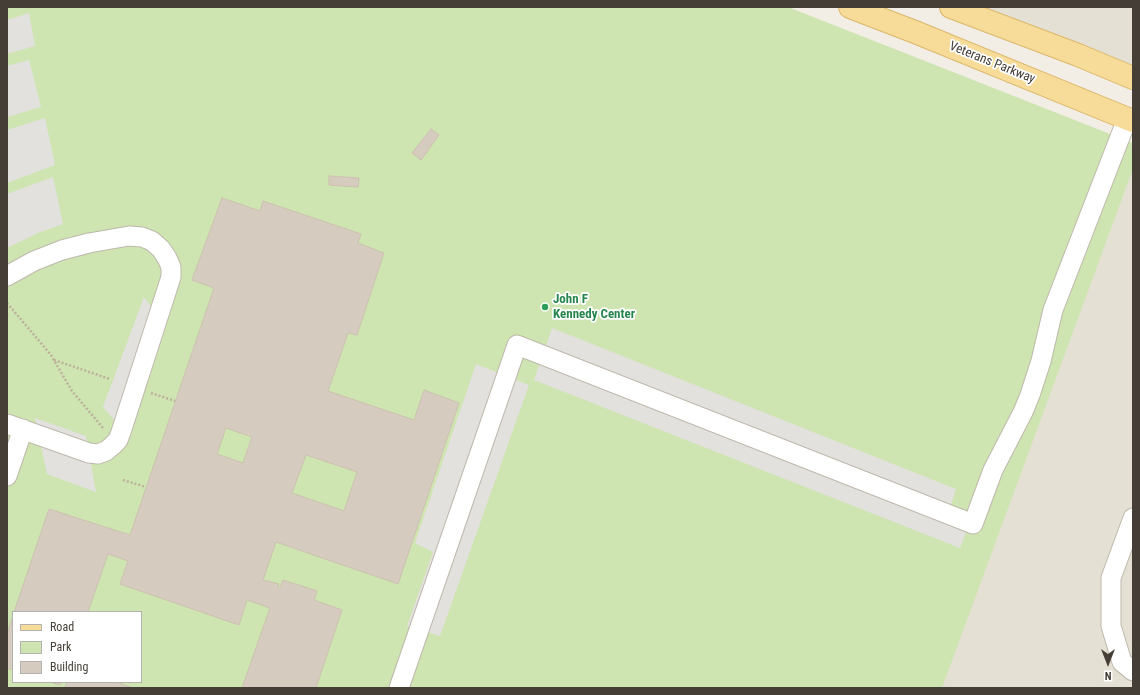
<!DOCTYPE html>
<html>
<head>
<meta charset="utf-8">
<style>
	body { margin:0 }
	#map { position:relative; width:1140px; height:695px; overflow:hidden; background:#f2eee6; font-family:"Roboto Condensed",sans-serif }
	canvas { display:block }
	.frame { position:absolute; inset:0; border:8px solid #443e36; pointer-events:none }
	.legend { position:absolute; left:12px; top:611px; width:130px; height:72px; box-sizing:border-box; background:#fff; border:1px solid #b4b2af; margin:0; padding:5px 7px; list-style:none; font-size:12px; color:#443e36 }
	.legend li { display:flex; align-items:center; gap:8px; height:20px }
	.legend b { width:20px; border:1px solid #b4b2af }
	.north { position:absolute; left:1088px; top:643px; width:40px; height:40px; -webkit-text-stroke:3px #fff; paint-order:stroke; rotate:180deg; font-size:11px; font-weight:700; line-height:16px; text-align:center; color:#443e36 }
	.north::after { content:''; display:block; margin:auto; width:14px; height:18px; background:#443e36; clip-path:polygon(50% 0,100% 100%,50% 72%,0 100%) }
</style>
</head>
<body>
<div id="map">
<canvas width="1140" height="695"></canvas>
<div class="frame"></div>
<ul class="legend">
<li><b style="height:5px;background:#f7db99"></b>Road</li>
<li><b style="height:11px;background:#cee4b1"></b>Park</li>
<li><b style="height:11px;background:#d5ccbf"></b>Building</li>
</ul>
<div class="north">N</div>
</div>
<script>
const c = document.querySelector('canvas').getContext('2d');
c.lineJoin = 'round';
function fill(path, color) {
  c.fillStyle = color;
  c.fill(path, 'evenodd');
}
function poly(rows) {
  const path = new Path2D();
  for (const r of rows) {
    path.moveTo(r[0], r[1]);
    for (let i = 2; i < r.length; i += 2) path.lineTo(r[i], r[i + 1]);
  }
  return path;
}
function trace(path, color, width, dash) {
  c.strokeStyle = color;
  c.lineWidth = width;
  c.lineCap = dash ? 'butt' : 'round';
  c.setLineDash(dash || []);
  c.stroke(path);
}
function write(font, color, halo, rows, align = 'center') {
  c.font = font + ' "Roboto Condensed",sans-serif';
  c.lineWidth = 3.5;
  c.setLineDash([]);
  c.textBaseline = 'middle';
  c.strokeStyle = halo;
  c.fillStyle = color;
  for (const [text, x, y, turn = 0] of rows) {
    c.save();
    c.translate(x, y);
    c.rotate((+turn || 0) * Math.PI / 180);
    c.textAlign = isNaN(turn) ? turn : align;
    if (halo) c.strokeText(text, 0, 0);
    c.fillText(text, 0, 0);
    c.restore();
  }
}
const residential = poly([
	[947,7,1133,7,1133,81],
	[1133,168,1133,688,941,688]
]);
const green = poly([
	[7,7,788,7,1133,143,1133,169,942,688,7,688],
	[13,612,141,612,141,682,13,682]
]);
const parking = poly([
	[29,13,35,46,7,54,7,20],
	[29,60,41,107,7,117,7,66],
	[45,118,55,165,7,183,7,130],
	[53,177,63,224,38,233,7,248,7,194],
	[144,297,166,327,129,438,103,407],
	[552,328,956,489,951,505,973,515,960,548,534,380],
	[476,364,529,385,440,636,407,626,433,552,415,543],
	[35,418,86,436,96,492,47,474]
]);
const building = poly([
	[431,129,439,135,421,160,412,153,431,129],
	[329,176,359,178,358,187,329,185,329,176],
	[222,198,260,211,263,201,361,234,358,243,384,253,357,335,348,333,328,391,414,420,424,390,459,403,398,584,276,542,263,580,279,584,278,587,280,588,283,580,317,591,314,600,342,610,316,688,242,688,270,608,247,600,239,625,120,584,128,561,108,554,88,612,14,612,49,509,130,535,214,288,192,280,222,198],
	[226,428,252,437,243,463,217,454,226,428],
	[306,455,357,472,344,511,292,493,306,455],
	[13,616,13,670,7,668,7,634,13,616],
	[50,682,61,682,60,685,50,682],
	[67,682,116,682,133,688,65,688,67,682]
]);
const path = poly([
	[7,303,51,355,72,391,103,428],
	[54,360,110,379],
	[151,393,175,401],
	[123,480,146,487]
]);
const minor = poly([
	[7,276,34,261,62,250,89,243,129,236,142,237,152,241,161,249,167,258,171,267,171,277,121,432,118,440,112,446,106,451,98,454,89,453,7,424],
	[7,476,23,429],
	[1133,518,1111,578,1111,626,1122,662,1133,671],
	[399,688,517,345,973,524,993,470,1023,412,1030,395,1041,361,1053,310,1127,119]
]);
const major = poly([
	[850,7,915,32,1133,121],
	[951,7,1078,55,1133,78]
]);
const markers = [
	[545,307,4,"#2e9e5b"]
];
const streetNames = [
	["Veterans Parkway",992,63,22]
];
const leisureNames = [
	["John F",553,300],
	["Kennedy Center",553,315]
];
fill(residential, '#e5e0d4');
fill(green, '#cee4b1');
fill(parking, '#e3e1de');
fill(building, '#d5ccbf');
trace(building, '#cdc1b0', 1);
trace(minor, '#bfb8ac', 21);
trace(major, '#dbb76a', 24);
trace(path, '#bdb19b', 2.5, [2, 2]);
trace(minor, '#fff', 19);
trace(major, '#f7db99', 22);
for (const [x, y, r, color] of markers) {
  const dot = new Path2D();
  dot.arc(x, y, r, 0, 2 * Math.PI);
  c.fillStyle = color;
  c.fill(dot);
  trace(dot, '#fff', 1.5);
}
write('13px', '#443e36', '#fff', streetNames);
write('bold 13px', '#27864d', '#fff', leisureNames, 'left');
</script>
</body>
</html>
